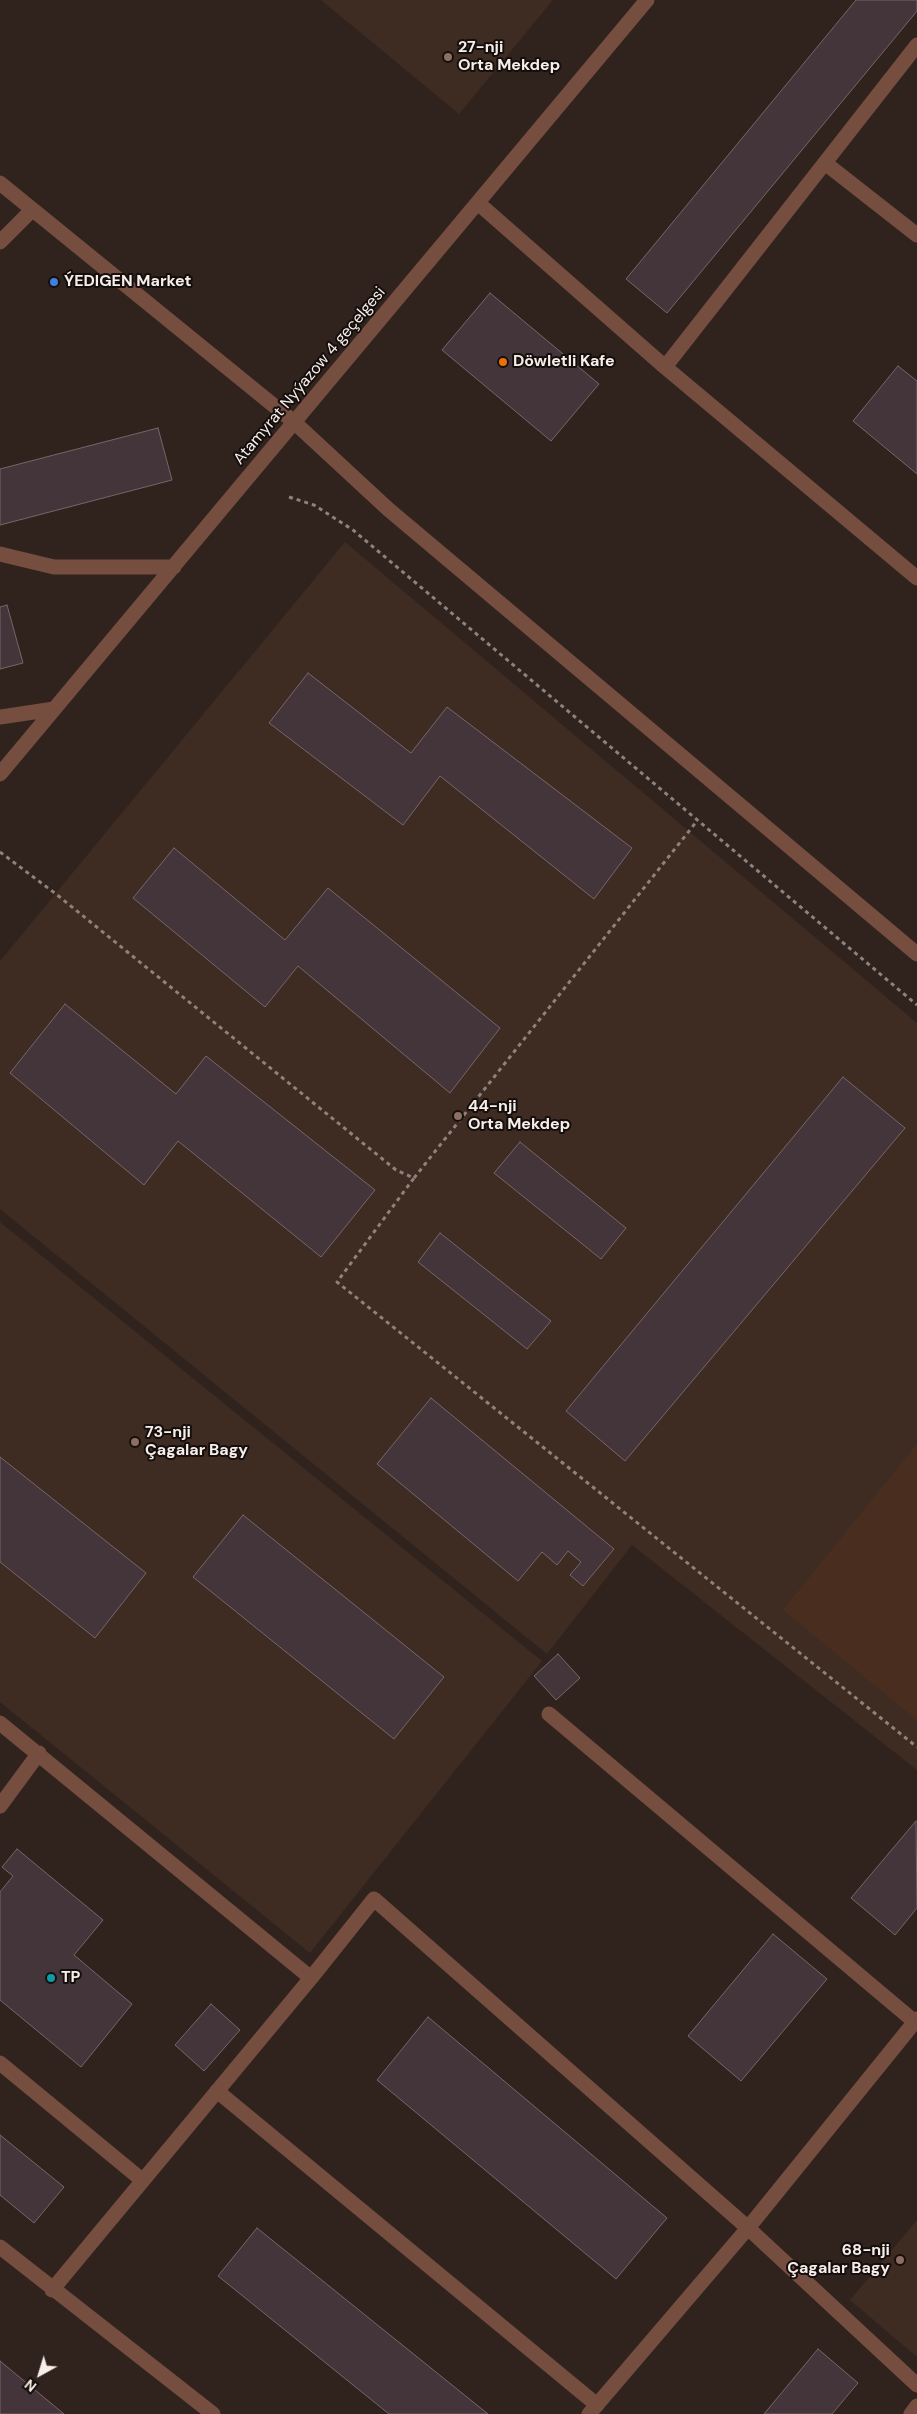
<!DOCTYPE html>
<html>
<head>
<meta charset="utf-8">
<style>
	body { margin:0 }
	#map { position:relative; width:917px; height:2414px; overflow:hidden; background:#30231d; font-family:"DM Sans",sans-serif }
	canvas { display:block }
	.north { position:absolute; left:15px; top:2349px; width:50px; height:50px; -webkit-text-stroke:4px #140e0c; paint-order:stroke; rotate:219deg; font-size:14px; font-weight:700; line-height:20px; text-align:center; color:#f7eeea }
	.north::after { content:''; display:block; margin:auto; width:18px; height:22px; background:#f7eeea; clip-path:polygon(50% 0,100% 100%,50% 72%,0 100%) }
</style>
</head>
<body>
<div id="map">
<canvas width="917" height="2414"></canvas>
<div class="north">N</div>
</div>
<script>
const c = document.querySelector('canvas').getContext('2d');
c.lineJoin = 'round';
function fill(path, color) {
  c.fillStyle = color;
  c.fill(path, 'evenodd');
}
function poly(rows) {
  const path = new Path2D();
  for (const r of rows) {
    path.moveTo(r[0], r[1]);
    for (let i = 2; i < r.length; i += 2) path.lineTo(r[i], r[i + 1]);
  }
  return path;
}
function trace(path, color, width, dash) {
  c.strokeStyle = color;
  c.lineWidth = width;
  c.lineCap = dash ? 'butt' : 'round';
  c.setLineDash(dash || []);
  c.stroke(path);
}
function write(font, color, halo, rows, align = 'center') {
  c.font = font + ' "DM Sans",sans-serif';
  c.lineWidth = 4;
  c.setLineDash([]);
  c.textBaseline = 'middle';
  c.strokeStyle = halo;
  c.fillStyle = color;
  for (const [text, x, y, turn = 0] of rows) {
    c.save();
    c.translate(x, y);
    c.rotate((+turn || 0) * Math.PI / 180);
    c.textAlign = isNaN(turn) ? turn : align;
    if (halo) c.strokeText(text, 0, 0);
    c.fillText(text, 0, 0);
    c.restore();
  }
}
const built = poly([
	[321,0,553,0,459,114],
	[345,542,917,1023,917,1770,632,1545,547,1654,0,1209,0,961],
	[0,1222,542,1661,310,1953,0,1702],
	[917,2220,917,2357,850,2300]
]);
const green = poly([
	[917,1444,917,1720,783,1610]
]);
const building = poly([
	[856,0,917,0,917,11,667,313,626,279,856,0],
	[490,293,599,384,551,441,442,350,490,293],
	[898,366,917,381,917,474,853,421,898,366],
	[158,428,172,480,0,525,0,469,158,428],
	[7,605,23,663,0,669,0,607,7,605],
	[308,673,411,753,447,707,632,848,594,899,440,776,403,825,269,723,308,673],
	[174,848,285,940,328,888,500,1028,450,1093,298,966,265,1007,133,898,174,848],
	[65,1004,176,1094,206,1056,375,1190,321,1257,178,1141,144,1185,10,1073,65,1004],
	[843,1077,905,1128,625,1461,566,1411,843,1077],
	[520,1142,626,1228,601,1259,494,1173,520,1142],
	[440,1233,551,1321,527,1349,418,1262,440,1233],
	[431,1398,614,1549,583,1586,570,1575,581,1562,568,1551,557,1565,542,1552,518,1581,377,1464,431,1398],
	[0,1457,146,1573,95,1638,0,1562,0,1457],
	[243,1515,444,1677,394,1739,193,1577,243,1515],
	[558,1654,580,1678,556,1700,534,1676,558,1654],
	[916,1821,917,1908,895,1935,851,1898,916,1821],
	[17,1849,103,1920,74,1955,132,2004,81,2067,0,2000,0,1892,13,1876,2,1867,17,1849],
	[773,1934,827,1979,741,2081,688,2036,773,1934],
	[211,2004,240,2030,204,2071,175,2045,211,2004],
	[428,2017,667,2218,616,2279,377,2080,428,2017],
	[0,2135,64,2187,34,2223,0,2195,0,2135],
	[257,2228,488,2414,389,2414,218,2276,257,2228],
	[818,2349,858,2383,832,2414,764,2414,818,2349],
	[0,2361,64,2414,0,2414,0,2361]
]);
const path = poly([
	[289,497,314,505,353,530,917,1005],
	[0,852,56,894,396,1170,414,1178,337,1282,917,1747],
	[414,1178,697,821]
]);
const lane = poly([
	[825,163,917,235],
	[478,203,665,367,917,578],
	[665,367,917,45],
	[549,1714,915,2022],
	[0,2063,142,2180],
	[217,2091,597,2405],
	[911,2414,917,2406]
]);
const street = poly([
	[0,183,294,422,388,509,917,954],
	[0,242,32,210],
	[0,554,54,567,174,567],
	[0,717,54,709],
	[0,774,647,0],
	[0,1723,311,1978,374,1899,748,2228,917,2385],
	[0,1806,39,1753],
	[0,2247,213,2414],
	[52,2290,311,1978],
	[589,2414,748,2228,917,2019]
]);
const markers = [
	[448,57,5,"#8d6e63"],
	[54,282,5,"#3f7fe0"],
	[503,362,5,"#e8710a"],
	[458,1116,5,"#8d6e63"],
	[135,1442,5,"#8d6e63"],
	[51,1978,5,"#0f9aa8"],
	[900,2260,5,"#8d6e63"]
];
const poiNames = [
	["27-nji",458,48],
	["Orta Mekdep",458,66],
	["ÝEDIGEN Market",64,282],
	["Döwletli Kafe",513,362],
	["44-nji",468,1107],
	["Orta Mekdep",468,1125],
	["73-nji",145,1433],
	["Çagalar Bagy",145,1451],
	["TP",61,1978],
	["68-nji",890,2251,"right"],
	["Çagalar Bagy",890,2269,"right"]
];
const streetNames = [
	["Atamyrat Nyýazow 4 geçelgesi",310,376,-50]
];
fill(built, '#3e2b22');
fill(green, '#492e20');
fill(building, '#44353a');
trace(building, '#77666b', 1);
trace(path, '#8d827d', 3, [4, 4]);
trace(lane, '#754e40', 15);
trace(street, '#754e40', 15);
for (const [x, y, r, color] of markers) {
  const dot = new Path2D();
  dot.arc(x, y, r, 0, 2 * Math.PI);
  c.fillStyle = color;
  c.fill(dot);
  trace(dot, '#140e0c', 2);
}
write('bold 16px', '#f7eeea', '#140e0c', poiNames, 'left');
write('16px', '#f7eeea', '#140e0c', streetNames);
</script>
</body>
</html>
